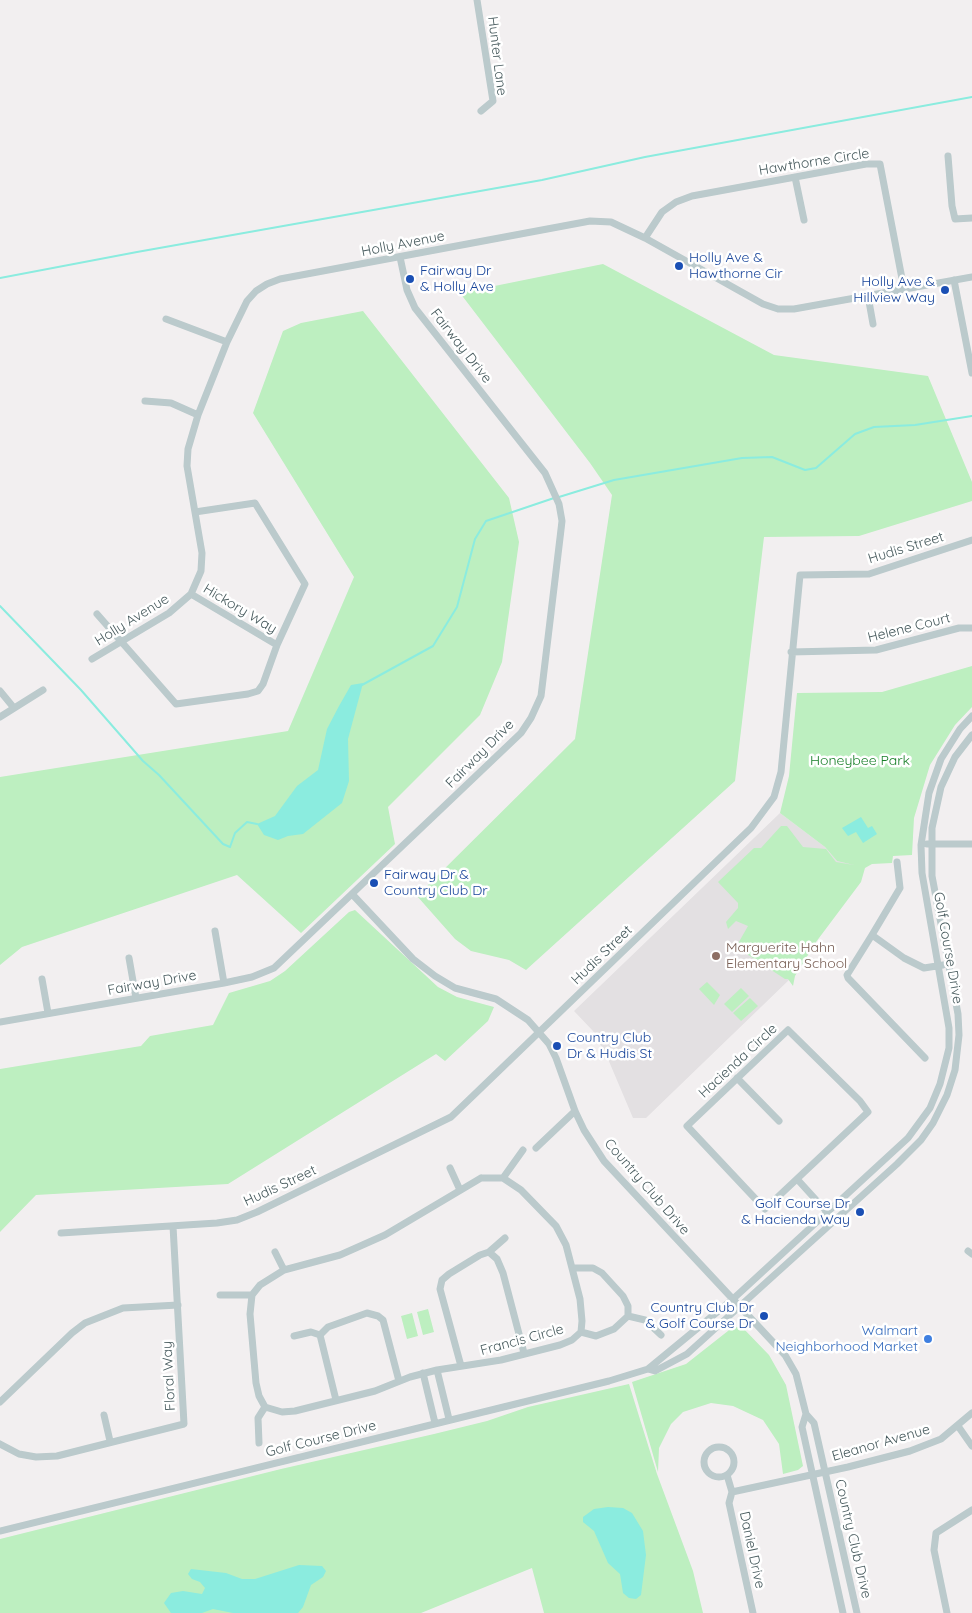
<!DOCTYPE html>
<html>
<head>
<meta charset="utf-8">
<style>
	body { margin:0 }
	canvas { display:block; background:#f2eff0 }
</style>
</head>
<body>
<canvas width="972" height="1613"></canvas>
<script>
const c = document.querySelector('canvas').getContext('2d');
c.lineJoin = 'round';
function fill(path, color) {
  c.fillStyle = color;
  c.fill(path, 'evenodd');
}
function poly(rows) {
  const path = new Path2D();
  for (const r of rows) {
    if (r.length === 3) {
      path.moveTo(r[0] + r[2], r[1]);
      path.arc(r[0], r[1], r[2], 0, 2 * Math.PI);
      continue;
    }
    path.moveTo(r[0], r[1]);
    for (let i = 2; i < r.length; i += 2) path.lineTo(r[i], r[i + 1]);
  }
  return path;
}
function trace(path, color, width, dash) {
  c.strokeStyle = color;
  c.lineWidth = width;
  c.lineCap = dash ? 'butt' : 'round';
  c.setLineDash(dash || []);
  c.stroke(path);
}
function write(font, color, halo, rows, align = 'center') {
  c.font = font + ' Quicksand,sans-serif';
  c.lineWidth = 5;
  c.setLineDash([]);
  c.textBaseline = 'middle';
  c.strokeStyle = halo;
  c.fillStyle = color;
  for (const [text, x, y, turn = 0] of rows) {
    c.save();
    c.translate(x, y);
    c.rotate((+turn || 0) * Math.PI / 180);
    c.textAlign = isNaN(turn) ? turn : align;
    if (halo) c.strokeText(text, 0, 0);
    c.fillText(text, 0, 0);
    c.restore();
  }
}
const education = poly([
	[780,813,825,847,837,861,856,865,790,979,646,1118,633,1118,608,1059,593,1031,574,1011]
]);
const green = poly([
	[603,264,774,355,928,376,972,482,972,501,859,536,764,537,735,781,526,970,509,960,471,951,455,939,417,896,575,739,612,495,590,463,460,293],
	[363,311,509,498,519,542,502,662,480,715,388,807,395,844,301,933,237,875,22,947,0,965,0,777,288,731,354,577,253,413,283,331,301,323],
	[972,666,972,707,955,725,930,765,914,818,912,855,893,856,892,863,872,864,865,868,861,882,816,942,795,976,793,986,788,979,785,979,736,947,748,926,736,921,728,929,726,922,738,908,738,903,718,882,754,848,761,848,781,826,787,826,803,847,826,849,836,862,854,865,837,861,825,847,780,813,789,776,797,693,882,692],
	[355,910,438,987,457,997,494,1007,488,1021,445,1061,436,1054,228,1184,36,1195,0,1232,0,1069,141,1046,150,1036,213,1025,229,993,270,981,285,971,349,912],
	[707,982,720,995,714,1005,699,989],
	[741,988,749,996,732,1012,724,1004],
	[750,998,758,1006,741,1021,733,1013],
	[428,1309,434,1332,423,1335,417,1312],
	[412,1313,418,1336,407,1339,401,1316],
	[733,1327,742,1327,769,1355,786,1385,803,1466,798,1470,783,1474,779,1444,763,1420,733,1406,711,1403,683,1412,671,1424,659,1448,658,1472,632,1382,686,1364],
	[629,1384,657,1474,693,1571,703,1613,544,1613,532,1568,421,1613,0,1613,0,1539,281,1469,434,1434,487,1421,528,1407]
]);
const water = poly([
	[363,683,348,739,349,781,342,803,303,834,288,836,278,840,264,835,257,824,275,816,297,786,318,770,327,729,339,706,351,685],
	[861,817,868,828,872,826,877,834,863,843,856,832,848,836,842,828],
	[608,1507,623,1508,632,1513,643,1531,646,1555,641,1595,636,1599,629,1598,623,1593,620,1574,608,1563,594,1531,583,1522,583,1517,594,1509],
	[299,1565,322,1566,326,1571,323,1577,311,1585,303,1607,298,1613,233,1613,213,1609,202,1613,171,1613,164,1603,171,1593,183,1591,202,1594,205,1588,200,1582,192,1579,188,1574,191,1569,226,1573,242,1579,255,1579]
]);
const stream = poly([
	[0,278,137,252,542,180,645,157,972,97],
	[559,497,614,480,742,458,772,457,805,470,816,468,855,434,874,427,915,425,972,416],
	[0,606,81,690,143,761,159,775,223,844,230,847,235,833,247,822,257,824],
	[362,685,433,646,457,607,475,539,486,521,554,498]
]);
const minor = poly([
	[477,0,493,101,481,111],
	[948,156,952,206,955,219,972,218],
	[795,177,804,220],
	[645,238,662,212,676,202,692,196,866,164,880,164,904,289],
	[954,280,972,373],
	[868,296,873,324],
	[166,319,227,342],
	[145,401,171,403,198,415],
	[191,594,277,645],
	[97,614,176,704,248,694,258,691,263,684,277,645,305,584,255,503,195,512],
	[791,652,876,650,959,628,972,628],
	[92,659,169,613,191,594,201,571,202,553,187,466,188,449,198,415,227,342,247,301,256,291,267,284,280,279,590,221,611,222,645,238,763,304,778,309,794,309,972,277],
	[0,691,14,708],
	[0,717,43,690],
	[927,844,972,844],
	[897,862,900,888,872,935,904,958,924,968,943,965],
	[352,894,413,959,435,976,455,988,496,999,528,1020,549,1044,556,1058,575,1111,584,1130,604,1161,785,1355,796,1374,806,1414,814,1423,857,1613],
	[215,931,224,983],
	[872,935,847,975,848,978,925,1058],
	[129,958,136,998],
	[42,979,48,1013],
	[0,1022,224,983,252,977,274,968,521,733,531,718,541,696,560,538,562,521,559,504,545,473,415,308,407,290,400,257],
	[788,1030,860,1101,868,1112,765,1209,687,1126,788,1030],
	[737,1078,779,1121],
	[536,1148,575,1111],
	[450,1168,460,1190],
	[481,1178,503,1178,521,1190,556,1226,566,1245,580,1299,582,1321,581,1332,572,1340,560,1345,501,1360,437,1370,410,1377,375,1391,295,1411,282,1412,265,1407,259,1396,256,1383,250,1314,252,1295,260,1285,284,1270,340,1255,385,1235,481,1178],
	[503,1178,523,1150],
	[797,1179,827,1212],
	[61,1233,217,1223,237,1220,257,1212,451,1117,751,828,774,797,781,772,800,575,869,574,972,540],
	[968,1251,972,1254],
	[275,1252,284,1270],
	[489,1252,505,1238],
	[572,1268,593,1268,602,1273,623,1296,628,1306,628,1316,614,1329,596,1336,581,1332],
	[220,1295,252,1295],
	[628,1316,645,1320,661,1335],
	[320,1335,328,1327,367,1313,378,1316,383,1320,399,1381],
	[320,1335,336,1400],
	[294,1336,311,1332,320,1335],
	[461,1366,440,1289,442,1280,449,1274,480,1255,489,1252,497,1259,503,1273,524,1353],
	[648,1369,655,1371,687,1354,897,1164,921,1140,933,1123,947,1095,955,1070,959,1035,958,1014,932,876,932,828,941,787,955,757,972,735],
	[437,1370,449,1419],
	[423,1373,435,1423],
	[0,1402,72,1333,85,1323,123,1308,178,1305],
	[806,1414,802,1427,843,1613],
	[104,1415,110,1441],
	[958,1426,972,1446],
	[259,1443,258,1418,265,1407],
	[0,1444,19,1454,36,1457,57,1456,184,1424,173,1226],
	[719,1462,15],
	[727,1475,732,1492],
	[732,1492,848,1467,910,1451,941,1439,972,1413],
	[732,1492,729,1503,753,1613],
	[0,1531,609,1381,648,1369,733,1299,908,1138,930,1108,940,1084,949,1048,949,1028,922,873,921,845,929,793,941,759,960,729,972,716],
	[947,1613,934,1550,936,1533,972,1510]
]);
const markers = [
	[679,266,5,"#1a4fb4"],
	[410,279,5,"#1a4fb4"],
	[945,290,5,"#1a4fb4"],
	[374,883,5,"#1a4fb4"],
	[716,956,5,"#8d6e63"],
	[557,1046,5,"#1a4fb4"],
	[860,1212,5,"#1a4fb4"],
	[764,1316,5,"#1a4fb4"],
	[928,1339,5,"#3f7fe0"]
];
const streetNames = [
	["Hunter Lane",497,56,83],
	["Hawthorne Circle",814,162,-9],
	["Holly Avenue",403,244,-11],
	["Fairway Drive",461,346,52],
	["Hudis Street",906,548,-17],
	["Hickory Way",240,609,31],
	["Holly Avenue",132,620,-32],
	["Helene Court",909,628,-14],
	["Fairway Drive",480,754,-45],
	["Golf Course Drive",948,948,80],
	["Hudis Street",602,955,-44],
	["Fairway Drive",152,983,-10],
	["Hacienda Circle",738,1061,-43],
	["Hudis Street",280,1186,-25],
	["Country Club Drive",647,1187,49],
	["Francis Circle",522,1340,-15],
	["Floral Way",169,1376,-93],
	["Golf Course Drive",321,1439,-14],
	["Eleanor Avenue",881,1443,-16],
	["Country Club Drive",853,1539,77],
	["Daniel Drive",752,1550,78]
];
const transitNames = [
	["Holly Ave &",689,258],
	["Hawthorne Cir",689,274],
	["Fairway Dr",420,271],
	["& Holly Ave",420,287],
	["Holly Ave &",935,282,"right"],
	["Hillview Way",935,298,"right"],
	["Fairway Dr &",384,875],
	["Country Club Dr",384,891],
	["Country Club",567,1038],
	["Dr & Hudis St",567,1054],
	["Golf Course Dr",850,1204,"right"],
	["& Hacienda Way",850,1220,"right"],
	["Country Club Dr",754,1308,"right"],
	["& Golf Course Dr",754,1324,"right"]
];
const parkNames = [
	["Honeybee Park",860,761]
];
const educationNames = [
	["Marguerite Hahn",726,948],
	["Elementary School",726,964]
];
const shopNames = [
	["Walmart",918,1331],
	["Neighborhood Market",918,1347]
];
fill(education, '#e3e0e2');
fill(green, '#bdefc0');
fill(water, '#8becdf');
trace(stream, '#8becdf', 2);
trace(minor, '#bbcacc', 7);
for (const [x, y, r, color] of markers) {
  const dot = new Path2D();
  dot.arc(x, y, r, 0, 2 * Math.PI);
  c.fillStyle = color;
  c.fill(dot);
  trace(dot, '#fff', 2);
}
write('14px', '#475a5d', '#fff', streetNames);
write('14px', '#164399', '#fff', transitNames, 'left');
write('14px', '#177f28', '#fff', parkNames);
write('14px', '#785e54', '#fff', educationNames, 'left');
write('14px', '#366cbe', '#fff', shopNames, 'right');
</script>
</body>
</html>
